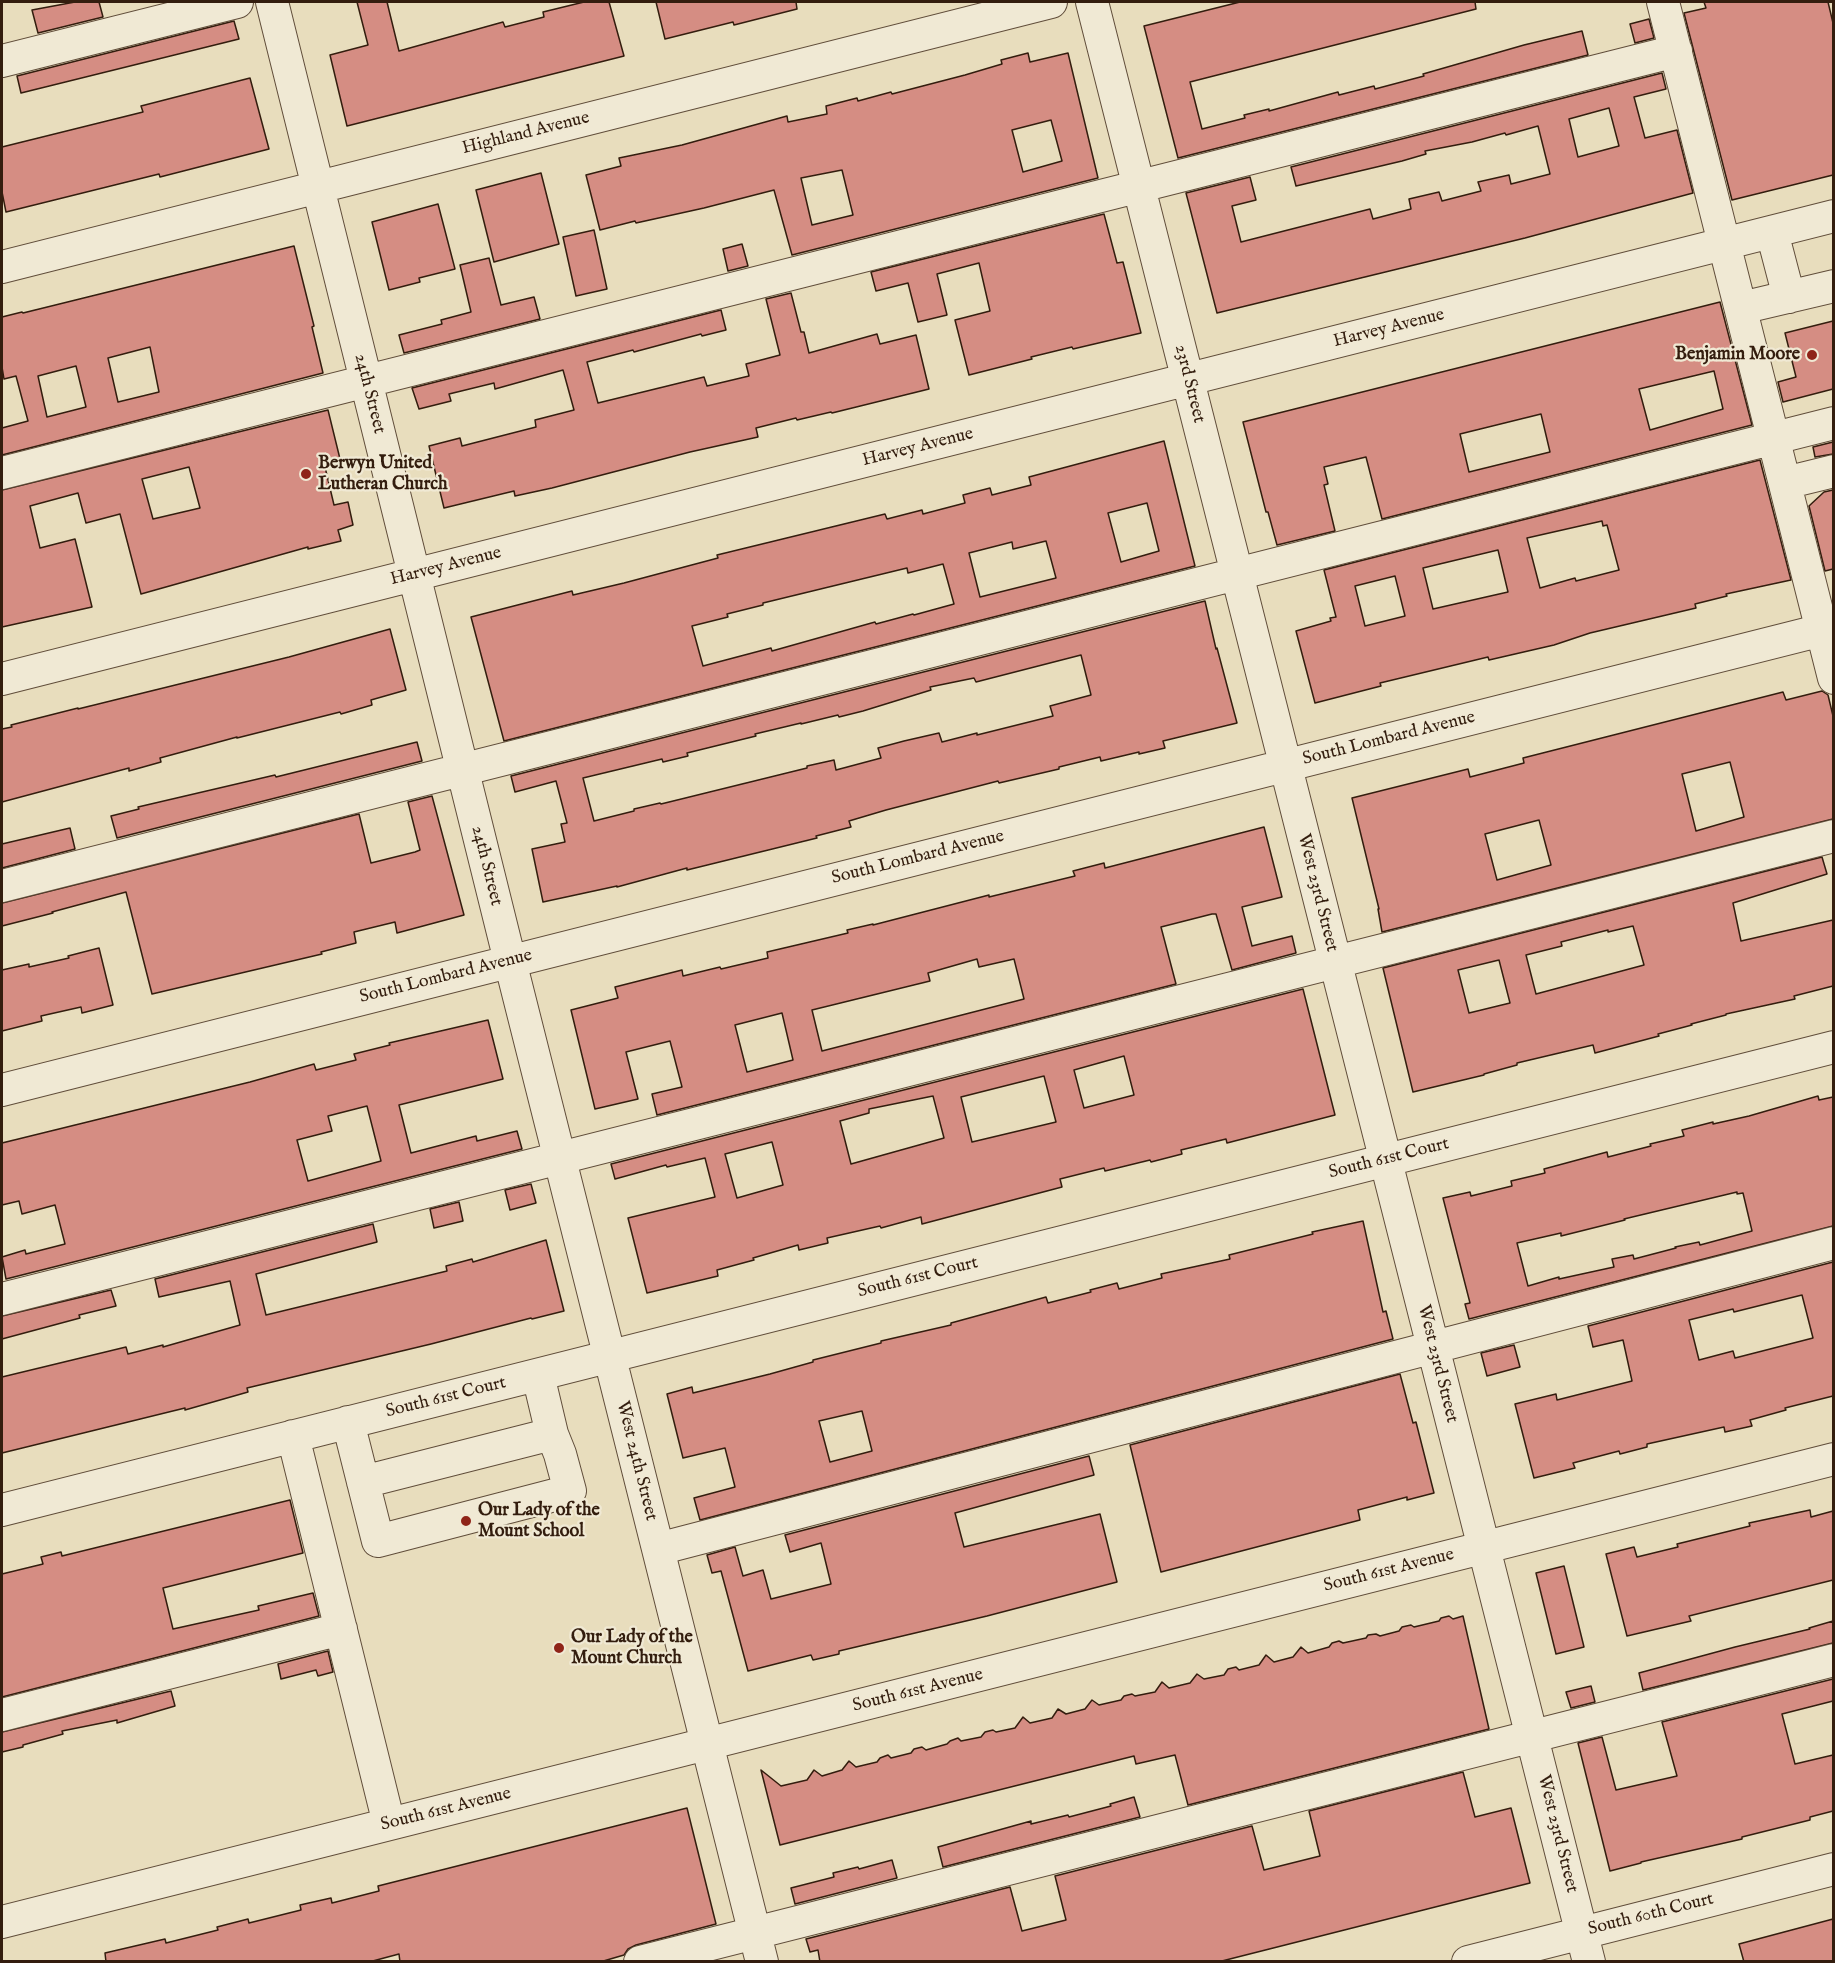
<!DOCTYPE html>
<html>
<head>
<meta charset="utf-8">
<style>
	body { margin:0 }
	#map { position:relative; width:1835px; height:1963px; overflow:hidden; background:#e8ddbd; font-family:"IM FELL English",serif }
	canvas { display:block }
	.frame { position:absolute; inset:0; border:3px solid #331d0e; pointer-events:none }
</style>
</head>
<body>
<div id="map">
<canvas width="1835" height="1963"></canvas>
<div class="frame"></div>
</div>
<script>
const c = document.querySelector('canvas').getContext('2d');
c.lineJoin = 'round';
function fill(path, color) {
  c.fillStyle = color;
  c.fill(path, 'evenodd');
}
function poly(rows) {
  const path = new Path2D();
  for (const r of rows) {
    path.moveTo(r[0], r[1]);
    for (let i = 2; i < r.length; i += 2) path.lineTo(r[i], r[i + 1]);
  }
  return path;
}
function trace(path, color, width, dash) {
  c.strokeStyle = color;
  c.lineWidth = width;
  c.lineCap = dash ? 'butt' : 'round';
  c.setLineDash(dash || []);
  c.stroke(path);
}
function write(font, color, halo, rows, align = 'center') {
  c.font = font + ' "IM FELL English",serif';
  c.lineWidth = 4.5;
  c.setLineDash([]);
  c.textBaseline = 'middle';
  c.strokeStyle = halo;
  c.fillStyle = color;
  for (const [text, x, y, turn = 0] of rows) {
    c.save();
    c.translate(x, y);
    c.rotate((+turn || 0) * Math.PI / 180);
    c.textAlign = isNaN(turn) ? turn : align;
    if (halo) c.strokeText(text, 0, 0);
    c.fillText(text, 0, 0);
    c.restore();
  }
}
const building = poly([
	[75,2,99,2,103,17,38,33,32,10,75,2],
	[357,2,387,2,399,51,503,22,505,27,544,17,543,12,584,2,609,2,624,56,347,126,330,55,368,45,357,2],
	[656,2,796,2,797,9,734,25,733,22,665,39,656,2],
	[1240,2,1475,2,1476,9,1190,82,1202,129,1245,118,1244,115,1269,109,1269,111,1338,92,1339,95,1374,86,1375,89,1424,76,1423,74,1524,45,1582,31,1588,55,1178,158,1144,26,1240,2],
	[1704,2,1828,2,1833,23,1833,175,1732,200,1684,13,1706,8,1704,2],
	[1649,19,1654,38,1635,43,1630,24,1649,19],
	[234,21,239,39,21,93,17,76,234,21],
	[1028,53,1030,62,1068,53,1098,178,792,255,774,190,704,208,636,223,635,221,600,230,586,175,621,166,619,158,682,145,787,116,788,122,827,114,826,106,857,98,858,101,891,92,892,94,965,75,1002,64,1001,60,1028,53],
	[1051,120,1062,161,1023,172,1012,130,1051,120],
	[842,170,853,215,812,225,801,178,842,170],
	[1662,73,1666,89,1634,97,1645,138,1677,130,1693,193,1525,238,1217,313,1186,193,1250,177,1256,200,1232,206,1241,242,1370,209,1373,219,1411,209,1409,199,1439,192,1442,201,1481,191,1478,182,1509,175,1511,184,1550,174,1538,126,1506,135,1505,133,1472,142,1425,151,1426,154,1402,161,1296,186,1291,167,1662,73],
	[1609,108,1619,146,1578,157,1569,119,1609,108],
	[250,78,269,149,160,177,159,174,6,212,2,192,2,147,143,112,141,106,250,78],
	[541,173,559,244,494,262,476,190,541,173],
	[438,204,455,269,419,278,420,282,389,290,372,222,438,204],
	[1104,214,1117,263,1123,262,1141,333,1073,349,1072,347,1031,357,1032,359,969,375,955,320,990,311,979,263,937,274,947,315,918,322,908,283,876,291,871,272,1104,214],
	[594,230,607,289,576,296,563,237,594,230],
	[742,244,748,266,728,271,723,249,742,244],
	[294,246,314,326,312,327,323,373,2,455,2,428,28,421,16,376,4,379,2,367,2,317,22,312,23,313,294,246],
	[150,347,159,392,118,402,108,358,150,347],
	[76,366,86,407,47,417,38,376,76,366],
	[489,258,501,305,534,297,540,319,404,353,399,335,442,324,441,320,471,312,460,265,489,258],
	[791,293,801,332,804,332,809,353,877,334,880,344,916,335,929,389,832,413,831,412,797,420,796,418,756,428,758,437,690,452,552,488,515,496,514,491,444,508,429,446,460,438,462,446,536,427,535,420,574,410,563,370,495,389,494,383,449,394,451,401,419,409,412,388,721,310,726,330,702,336,701,334,634,352,633,350,587,362,598,403,704,377,707,386,749,376,746,364,780,355,766,299,791,293],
	[1720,302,1752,425,1382,519,1366,457,1324,467,1328,484,1324,485,1335,531,1277,545,1268,512,1266,512,1243,422,1720,302],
	[1714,371,1723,409,1650,430,1639,389,1714,371],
	[1541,414,1550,452,1469,472,1460,434,1541,414],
	[1833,321,1833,389,1783,402,1778,382,1796,377,1785,333,1833,321],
	[328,410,341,463,325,467,334,505,348,502,353,525,338,530,341,541,308,549,308,547,141,594,120,514,86,523,78,493,30,506,40,548,75,539,92,607,2,627,2,490,328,410],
	[189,467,200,508,153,519,142,479,189,467],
	[1164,441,1195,566,504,741,471,617,572,591,573,595,624,583,718,558,717,555,885,514,887,519,922,510,923,514,965,503,963,495,990,488,992,495,1031,485,1029,477,1164,441],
	[1147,503,1159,551,1121,562,1108,513,1147,503],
	[1046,541,1056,578,980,597,969,553,1012,542,1013,549,1046,541],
	[943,564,954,604,914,615,913,614,876,624,875,622,772,651,771,648,703,666,692,626,728,617,727,614,763,605,763,603,837,585,907,568,908,573,943,564],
	[1833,442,1833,454,1815,457,1813,447,1833,442],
	[1760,460,1791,580,1726,594,1727,596,1695,604,1696,608,1590,633,1554,645,1489,660,1488,657,1380,683,1381,686,1315,703,1296,631,1331,621,1330,618,1336,617,1324,570,1760,460],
	[1602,521,1603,526,1607,525,1619,570,1576,581,1575,578,1540,588,1527,538,1602,521],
	[1498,550,1508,592,1433,609,1423,568,1498,550],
	[1395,576,1405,616,1365,626,1355,586,1395,576],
	[1833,490,1833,569,1825,571,1809,506,1824,492,1833,490],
	[1205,601,1216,649,1217,648,1237,723,1163,741,1165,748,1139,754,1139,752,1101,761,1100,757,1059,767,1059,769,999,783,998,781,886,810,849,821,851,827,816,836,817,838,687,870,687,868,617,887,617,886,543,902,532,849,565,842,561,824,567,823,556,781,515,792,511,776,1205,601],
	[1081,655,1091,695,1050,706,1053,716,977,735,977,733,942,742,939,733,904,741,878,748,881,758,836,770,834,760,807,766,807,768,661,804,660,803,634,809,634,811,594,821,583,778,662,759,663,762,688,756,687,753,756,736,755,734,801,723,801,724,838,715,839,717,863,711,931,690,930,687,974,678,976,682,1081,655],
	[390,629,406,690,371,700,372,705,341,714,340,712,237,738,237,737,160,758,161,762,129,771,129,768,2,802,2,729,12,727,11,725,78,708,78,709,289,657,390,629],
	[1822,691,1828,695,1833,716,1833,819,1382,932,1378,909,1379,909,1352,798,1468,769,1470,777,1524,763,1523,758,1783,692,1786,700,1822,691],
	[1730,762,1744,817,1696,831,1682,774,1730,762],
	[1539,820,1551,865,1497,880,1485,834,1539,820],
	[417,742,422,761,117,838,111,816,139,809,138,807,275,775,276,777,417,742],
	[432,796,464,915,397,933,395,922,354,932,356,943,321,952,322,954,152,994,126,892,52,912,53,913,2,926,2,903,359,814,371,863,415,852,420,850,408,802,432,796],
	[1264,827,1282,897,1242,907,1252,946,1292,936,1296,953,1232,970,1216,914,1212,914,1161,927,1176,984,657,1115,652,1094,682,1087,670,1041,626,1052,638,1099,595,1109,571,1010,618,998,615,987,682,970,683,976,720,967,721,969,768,958,767,952,848,933,847,930,873,924,873,925,989,895,989,897,1075,876,1073,871,1104,863,1105,868,1264,827],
	[977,959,979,967,1014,959,1024,999,822,1051,812,1010,930,981,928,973,977,959],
	[782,1013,793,1060,747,1072,735,1025,782,1013],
	[70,828,75,849,2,868,2,844,70,828],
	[1822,857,1827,874,1733,903,1741,941,1833,920,1833,986,1794,996,1795,999,1726,1014,1726,1015,1691,1024,1692,1025,1658,1034,1659,1036,1595,1053,1593,1045,1517,1063,1517,1065,1484,1074,1484,1075,1413,1092,1383,968,1822,857],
	[1633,926,1644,965,1536,994,1526,955,1562,946,1561,942,1608,930,1608,932,1633,926],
	[1499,960,1510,1003,1469,1013,1458,970,1499,960],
	[99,948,113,1005,82,1013,81,1007,41,1016,42,1021,2,1031,2,970,29,964,29,967,69,958,68,956,99,948],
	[1303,989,1335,1115,1227,1143,1226,1139,1181,1150,1182,1154,1151,1162,1150,1160,1105,1171,1104,1168,1060,1179,1062,1187,922,1224,921,1217,881,1228,880,1226,827,1238,828,1243,799,1250,798,1245,753,1258,754,1260,717,1270,718,1276,647,1293,628,1218,715,1197,705,1158,667,1167,666,1165,615,1179,611,1164,1303,989],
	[1124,1056,1134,1095,1084,1108,1074,1070,1124,1056],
	[1044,1076,1056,1122,972,1142,961,1097,1044,1076],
	[933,1096,944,1138,851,1164,840,1121,869,1113,869,1109,933,1096],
	[772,1142,783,1185,737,1198,725,1154,772,1142],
	[488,1020,503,1079,399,1105,411,1153,476,1136,477,1141,517,1131,522,1149,6,1279,2,1257,25,1250,26,1254,65,1244,55,1205,22,1214,19,1201,2,1205,2,1143,250,1082,314,1064,316,1070,356,1060,354,1054,390,1045,389,1043,488,1020],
	[367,1106,381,1161,308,1181,297,1140,332,1131,328,1116,367,1106],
	[1818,1096,1819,1100,1833,1097,1833,1226,1469,1319,1465,1304,1470,1303,1443,1198,1470,1192,1471,1196,1512,1186,1511,1181,1545,1173,1544,1169,1607,1152,1608,1157,1651,1146,1650,1144,1684,1136,1682,1130,1713,1122,1713,1124,1749,1116,1818,1096],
	[1737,1192,1737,1194,1743,1193,1752,1231,1700,1245,1699,1242,1675,1247,1676,1248,1634,1259,1633,1255,1612,1259,1614,1267,1559,1279,1559,1277,1528,1286,1517,1243,1561,1233,1561,1236,1625,1220,1624,1219,1737,1192],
	[531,1184,536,1203,510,1210,505,1190,531,1184],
	[459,1202,463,1221,434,1228,430,1209,459,1202],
	[1363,1221,1383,1312,1386,1311,1393,1339,700,1520,694,1498,735,1487,725,1448,683,1458,667,1394,692,1387,693,1393,770,1374,813,1362,813,1360,881,1343,881,1341,951,1325,951,1323,1046,1297,1048,1303,1091,1292,1090,1290,1117,1283,1119,1289,1162,1278,1161,1274,1230,1259,1229,1255,1313,1234,1312,1232,1363,1221],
	[862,1411,872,1451,830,1462,819,1421,862,1411],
	[373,1224,377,1242,256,1274,266,1315,447,1271,446,1266,472,1259,473,1262,546,1240,564,1311,532,1319,531,1318,431,1344,247,1388,248,1392,185,1410,185,1408,2,1453,2,1377,126,1347,128,1354,163,1345,163,1347,240,1325,230,1281,159,1297,155,1279,373,1224],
	[1833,1262,1833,1396,1785,1408,1786,1410,1750,1420,1752,1426,1725,1432,1724,1427,1647,1444,1647,1447,1620,1454,1619,1451,1573,1463,1575,1468,1534,1478,1515,1404,1556,1394,1557,1400,1632,1381,1623,1340,1593,1347,1588,1326,1833,1262],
	[1802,1295,1813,1338,1735,1358,1733,1351,1699,1360,1689,1320,1733,1309,1734,1312,1802,1295],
	[111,1290,116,1306,79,1315,80,1318,2,1339,2,1316,111,1290],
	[1514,1345,1520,1367,1487,1376,1481,1353,1514,1345],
	[1400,1374,1413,1423,1416,1422,1434,1493,1407,1500,1407,1497,1358,1510,1360,1520,1161,1572,1130,1445,1400,1374],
	[1089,1456,1094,1475,955,1513,964,1547,1100,1514,1117,1582,987,1616,839,1651,839,1654,813,1660,811,1655,748,1671,721,1571,712,1573,707,1555,735,1547,743,1576,763,1570,771,1599,831,1584,821,1543,790,1552,785,1535,1089,1456],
	[290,1500,303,1553,163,1588,173,1629,259,1610,258,1606,313,1593,319,1616,2,1697,2,1574,43,1564,41,1557,61,1552,62,1556,290,1500],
	[1810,1510,1811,1517,1833,1511,1833,1580,1689,1616,1691,1621,1627,1636,1606,1554,1634,1547,1637,1557,1678,1547,1677,1544,1750,1526,1749,1523,1810,1510],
	[1564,1566,1584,1647,1556,1654,1536,1573,1564,1566],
	[1449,1616,1453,1619,1463,1616,1489,1729,1188,1805,1175,1755,1136,1764,1134,1756,780,1845,761,1770,781,1786,807,1780,814,1770,822,1776,842,1770,849,1761,856,1767,877,1762,880,1758,888,1755,891,1758,911,1753,914,1749,922,1747,926,1750,947,1744,950,1741,958,1738,961,1741,981,1737,985,1732,993,1730,996,1732,1015,1728,1023,1717,1030,1723,1052,1718,1058,1709,1066,1714,1085,1709,1092,1700,1099,1705,1121,1700,1124,1696,1132,1694,1135,1696,1155,1692,1162,1682,1169,1688,1190,1683,1197,1674,1204,1679,1224,1675,1228,1669,1236,1667,1239,1670,1259,1665,1266,1655,1274,1662,1293,1657,1301,1647,1308,1653,1329,1647,1332,1643,1339,1641,1343,1643,1366,1638,1368,1635,1376,1634,1380,1636,1399,1631,1402,1627,1411,1625,1414,1627,1439,1621,1441,1618,1449,1616],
	[1833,1621,1833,1643,1643,1690,1639,1673,1735,1647,1810,1629,1809,1628,1833,1621],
	[328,1651,333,1672,318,1676,316,1670,281,1679,278,1664,328,1651],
	[1833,1679,1833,1701,1782,1714,1795,1764,1833,1755,1833,1811,1810,1817,1810,1820,1742,1837,1742,1839,1641,1862,1641,1863,1610,1871,1578,1743,1602,1737,1616,1790,1677,1776,1662,1722,1833,1679],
	[1591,1686,1595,1702,1571,1708,1566,1692,1591,1686],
	[171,1691,175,1706,117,1723,117,1720,62,1731,63,1734,23,1745,23,1747,2,1752,2,1732,171,1691],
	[1463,1772,1475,1817,1511,1808,1530,1883,1218,1962,820,1962,818,1950,810,1952,806,1939,1010,1887,1022,1931,1066,1920,1055,1876,1252,1826,1264,1870,1320,1856,1309,1811,1463,1772],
	[1134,1797,1140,1817,943,1867,938,1847,1031,1821,1031,1824,1068,1815,1069,1817,1111,1806,1110,1804,1134,1797],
	[687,1808,716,1924,636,1945,628,1949,624,1955,600,1962,400,1962,399,1954,369,1962,106,1962,105,1953,165,1939,166,1943,218,1930,217,1927,248,1919,249,1923,301,1910,300,1905,331,1898,332,1903,379,1891,378,1886,687,1808],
	[892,1860,897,1878,795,1904,791,1888,834,1877,833,1873,858,1867,859,1869,892,1860],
	[1833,1919,1833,1962,1744,1962,1739,1944,1833,1919]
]);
const minor = poly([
	[272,2,510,961,762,1962],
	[1092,2,1589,1962],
	[1663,2,1834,678],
	[2,61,237,2],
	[1772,232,1789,297],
	[2,267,1051,2],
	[1741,308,1834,286],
	[2,473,1676,51],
	[1785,483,1834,471],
	[2,679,1834,216],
	[2,886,1834,423],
	[2,1090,1834,627],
	[2,1299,1834,836],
	[348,1422,378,1541,570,1491,560,1454,552,1434,538,1375],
	[293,1436,389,1824],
	[363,1482,552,1434],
	[2,1510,1834,1047],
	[658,1549,1834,1243],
	[2,1715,341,1629],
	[2,1922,1834,1459],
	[640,1962,1834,1660],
	[1468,1962,1834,1869]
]);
const markers = [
	[1812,355,6,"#8f2418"],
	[306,474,6,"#8f2418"],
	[466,1521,6,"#8f2418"],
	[559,1648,6,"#8f2418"]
];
const streetNames = [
	["Highland Avenue",526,134,-14],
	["Harvey Avenue",1389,329,-14],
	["23rd Street",1189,384,76],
	["24th Street",369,394,76],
	["Harvey Avenue",918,448,-14],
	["Harvey Avenue",446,567,-14],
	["South Lombard Avenue",1389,739,-14],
	["South Lombard Avenue",918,858,-14],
	["24th Street",486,866,76],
	["West 23rd Street",1317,893,76],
	["South Lombard Avenue",446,977,-14],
	["South 61st Court",1389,1159,-14],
	["South 61st Court",918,1278,-14],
	["West 23rd Street",1437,1364,76],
	["South 61st Court",446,1398,-14],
	["West 24th Street",636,1461,76],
	["South 61st Avenue",1389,1571,-14],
	["South 61st Avenue",918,1691,-14],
	["South 61st Avenue",446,1810,-14],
	["West 23rd Street",1557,1834,76],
	["South 60th Court",1651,1915,-14]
];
const poiNames = [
	["Benjamin Moore",1800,355,"right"],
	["Berwyn United",318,464],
	["Lutheran Church",318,485],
	["Our Lady of the",478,1511],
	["Mount School",478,1532],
	["Our Lady of the",571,1638],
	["Mount Church",571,1659]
];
fill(building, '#d58d83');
trace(building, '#331d0e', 1.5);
trace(minor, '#604d3a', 34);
trace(minor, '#f0e9d4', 32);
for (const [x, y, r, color] of markers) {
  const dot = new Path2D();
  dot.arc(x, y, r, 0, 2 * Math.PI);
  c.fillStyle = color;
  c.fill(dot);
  trace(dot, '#f0e9d4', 2);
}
write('18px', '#331d0e', '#f0e9d4', streetNames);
write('bold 18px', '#331d0e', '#f0e9d4', poiNames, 'left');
</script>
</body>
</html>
